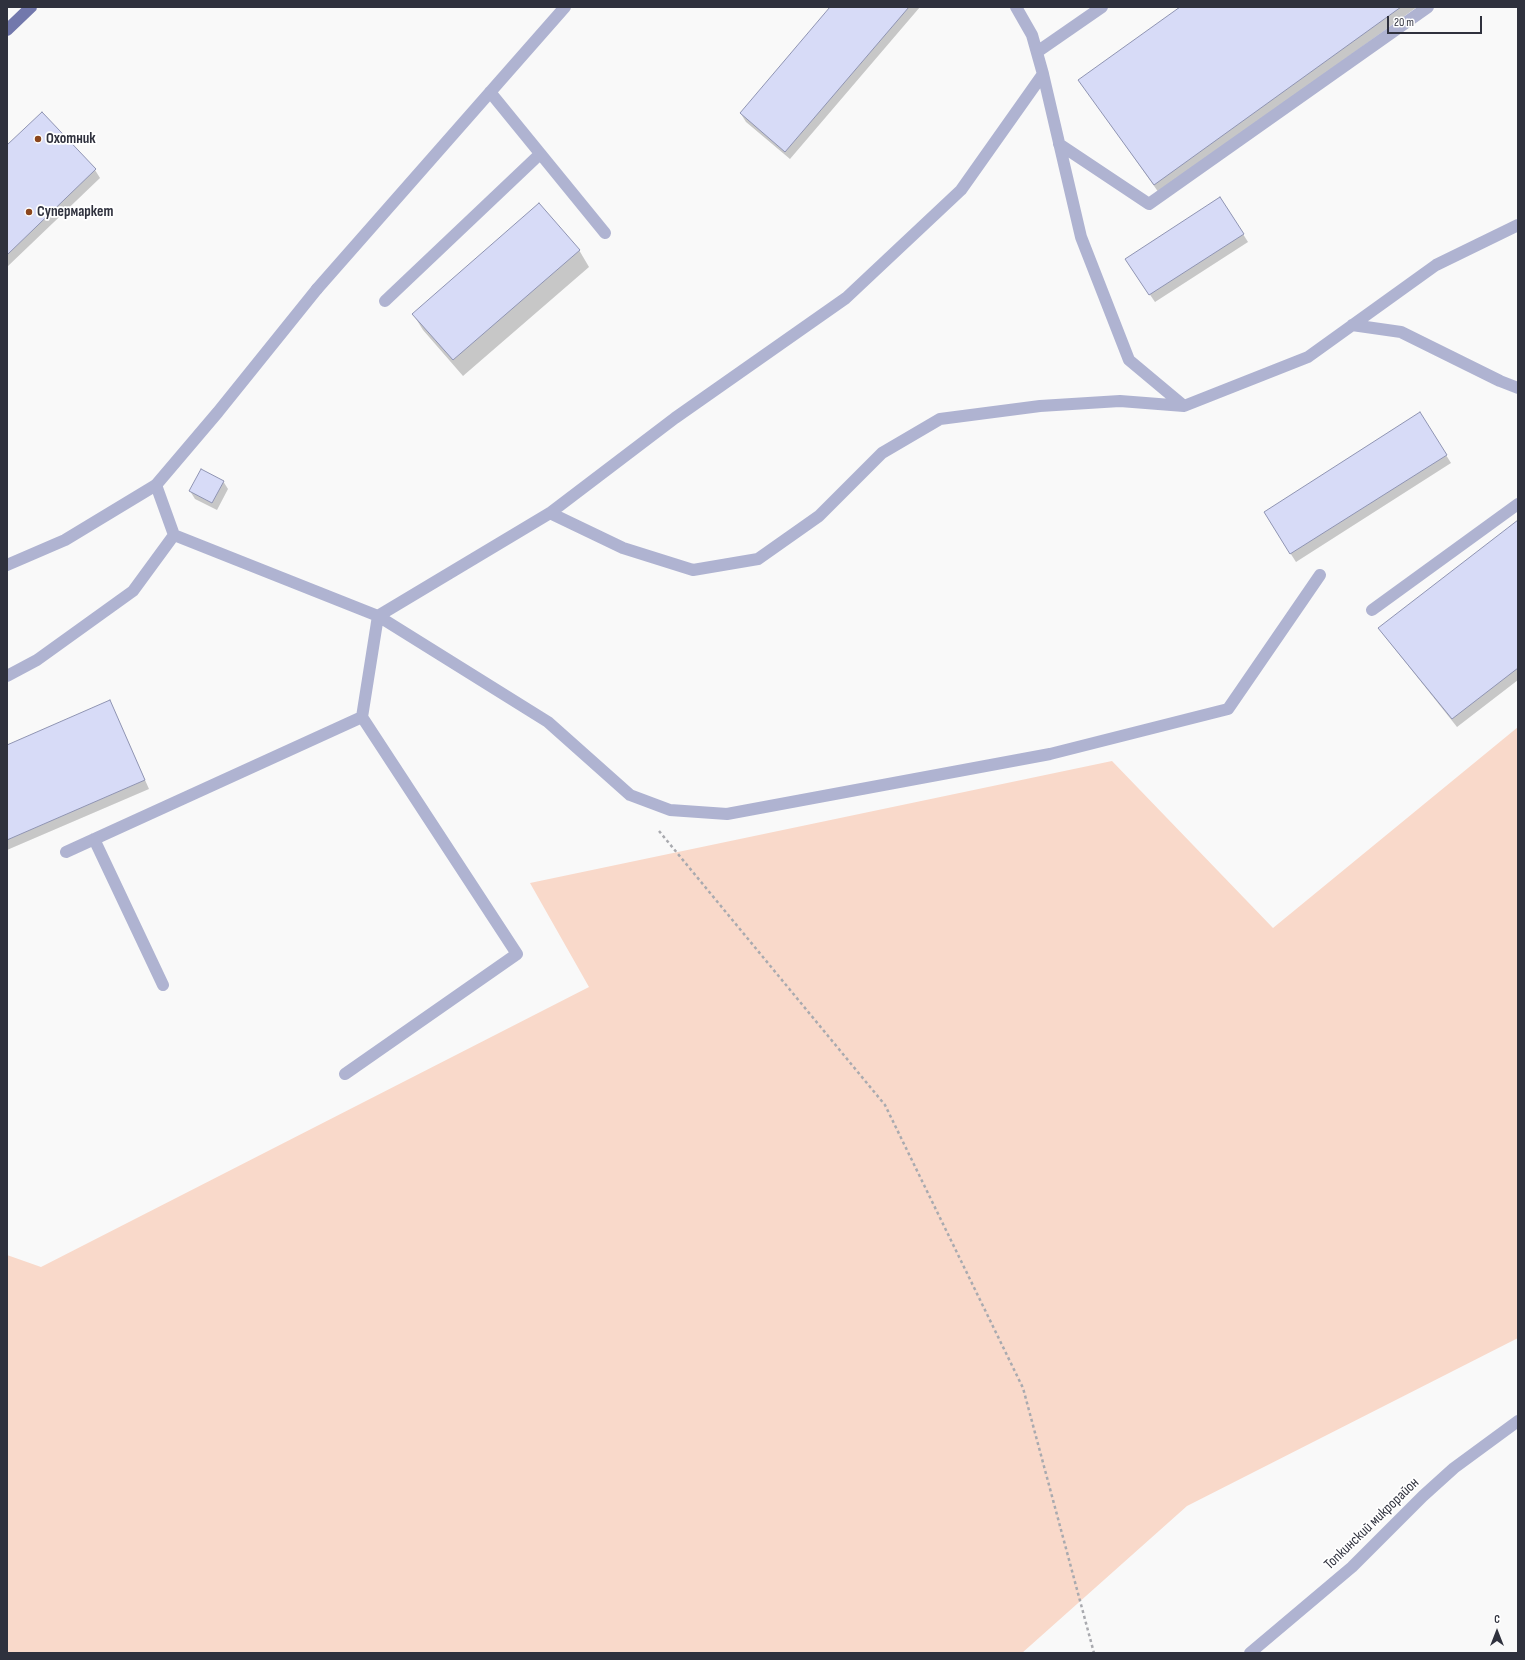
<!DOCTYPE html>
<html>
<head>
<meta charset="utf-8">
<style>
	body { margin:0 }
	#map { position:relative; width:1525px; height:1660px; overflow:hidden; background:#f9f9f9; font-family:"Sofia Sans Condensed",sans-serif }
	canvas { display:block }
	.frame { position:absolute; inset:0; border:8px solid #2f313d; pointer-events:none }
	.north { position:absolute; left:1477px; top:1612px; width:40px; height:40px; -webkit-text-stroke:3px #fff; paint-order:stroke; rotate:0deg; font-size:11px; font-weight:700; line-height:16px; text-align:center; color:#2f313d }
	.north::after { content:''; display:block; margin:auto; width:14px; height:18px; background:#2f313d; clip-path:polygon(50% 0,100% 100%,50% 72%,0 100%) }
	.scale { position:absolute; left:1387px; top:16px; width:95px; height:18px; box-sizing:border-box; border:2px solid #2f313d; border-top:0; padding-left:5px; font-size:12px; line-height:14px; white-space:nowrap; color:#2f313d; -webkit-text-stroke:3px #fff; paint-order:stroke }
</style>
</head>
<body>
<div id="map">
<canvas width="1525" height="1660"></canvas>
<div class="frame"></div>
<div class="north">С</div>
<div class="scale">20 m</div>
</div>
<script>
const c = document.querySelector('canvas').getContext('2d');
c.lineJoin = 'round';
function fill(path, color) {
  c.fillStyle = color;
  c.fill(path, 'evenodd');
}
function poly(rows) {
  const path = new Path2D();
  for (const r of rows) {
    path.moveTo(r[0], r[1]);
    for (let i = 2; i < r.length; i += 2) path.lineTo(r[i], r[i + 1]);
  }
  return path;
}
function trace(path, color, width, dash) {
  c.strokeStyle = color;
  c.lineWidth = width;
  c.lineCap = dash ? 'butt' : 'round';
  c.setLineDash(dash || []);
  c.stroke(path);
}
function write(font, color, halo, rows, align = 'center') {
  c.font = font + ' "Sofia Sans Condensed",sans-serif';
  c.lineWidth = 3.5;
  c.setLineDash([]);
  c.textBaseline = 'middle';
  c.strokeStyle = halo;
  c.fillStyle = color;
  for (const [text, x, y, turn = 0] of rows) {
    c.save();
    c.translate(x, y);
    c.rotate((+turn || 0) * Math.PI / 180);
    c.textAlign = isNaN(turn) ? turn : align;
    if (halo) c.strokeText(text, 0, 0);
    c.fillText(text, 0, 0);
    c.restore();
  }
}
const green = poly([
	[1518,727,1518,1338,1187,1506,1022,1653,7,1653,7,1255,41,1267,589,987,530,883,1112,761,1273,928]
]);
const shadow = poly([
	[832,7,920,7,790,159,746,122,741,114],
	[1182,7,1417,7,1159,193,1080,81],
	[42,113,95,170,100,178,7,267,7,146],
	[1243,234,1248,242,1155,302,1131,267],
	[579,250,589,267,463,376,423,330,413,314],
	[1446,455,1451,463,1296,562,1269,520],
	[223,481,228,489,217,510,195,499,190,491],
	[1518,521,1518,680,1457,727,1379,629],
	[110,701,149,789,7,850,7,746]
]);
const building = poly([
	[830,7,909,7,785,152,740,113,830,7],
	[1180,7,1401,7,1154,185,1078,80,1180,7],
	[42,112,96,169,7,255,7,145,42,112],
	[1220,197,1244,234,1149,295,1125,259,1220,197],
	[539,203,580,250,453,360,412,314,539,203],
	[1420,412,1447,455,1290,554,1264,512,1420,412],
	[201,469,224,481,212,503,189,491,201,469],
	[1518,520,1518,668,1452,719,1378,628,1518,520],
	[110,700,145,780,7,840,7,745,110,700]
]);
const path = poly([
	[659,831,885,1105,1023,1388,1094,1653]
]);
const service = poly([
	[1037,52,1102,7],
	[1043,74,1081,237,1129,360,1184,406],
	[490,92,605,233],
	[1059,144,1149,204,1428,7],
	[317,289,565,7],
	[385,301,540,154],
	[1352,325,1401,332,1500,381,1518,388],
	[156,485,174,535,378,616,548,722,630,795,670,810,727,814,1050,754,1228,709,1320,575],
	[550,513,623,548,693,570,758,559,819,516,882,453,940,419,1040,406,1120,401,1184,406,1308,357,1436,265,1518,225],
	[1372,610,1518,504],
	[7,676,37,660,133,591,174,535],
	[94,839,163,985],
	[66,852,362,717],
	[345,1074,517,954,362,717,378,616,550,513,675,418,846,298,961,190,1043,74,1032,35,1016,7]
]);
const minor = poly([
	[7,565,65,540,156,485,218,412,317,289],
	[1250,1653,1352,1567,1423,1496,1454,1468,1518,1421]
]);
const primary = poly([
	[7,30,31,7]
]);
const markers = [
	[38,139,4,"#8b461d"],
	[29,212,4,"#8b461d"]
];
const poiNames = [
	["Охотник",46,139],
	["Супермаркет",37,212]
];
const streetNames = [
	["Топкинский микрорайон",1372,1524,-44]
];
fill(green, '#f9d9ca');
fill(shadow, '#0003');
fill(building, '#d7dbf7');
trace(building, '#8f94b2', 1);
trace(path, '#a9aaaf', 2.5, [3, 3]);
trace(service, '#afb3d1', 12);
trace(minor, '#afb3d1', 12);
trace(primary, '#7278ac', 12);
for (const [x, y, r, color] of markers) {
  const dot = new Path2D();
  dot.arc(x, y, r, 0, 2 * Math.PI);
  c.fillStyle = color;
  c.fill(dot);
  trace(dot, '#fff', 1.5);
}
write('bold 15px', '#2f313d', '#fff', poiNames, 'left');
write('15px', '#2f313d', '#fff', streetNames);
</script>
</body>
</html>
